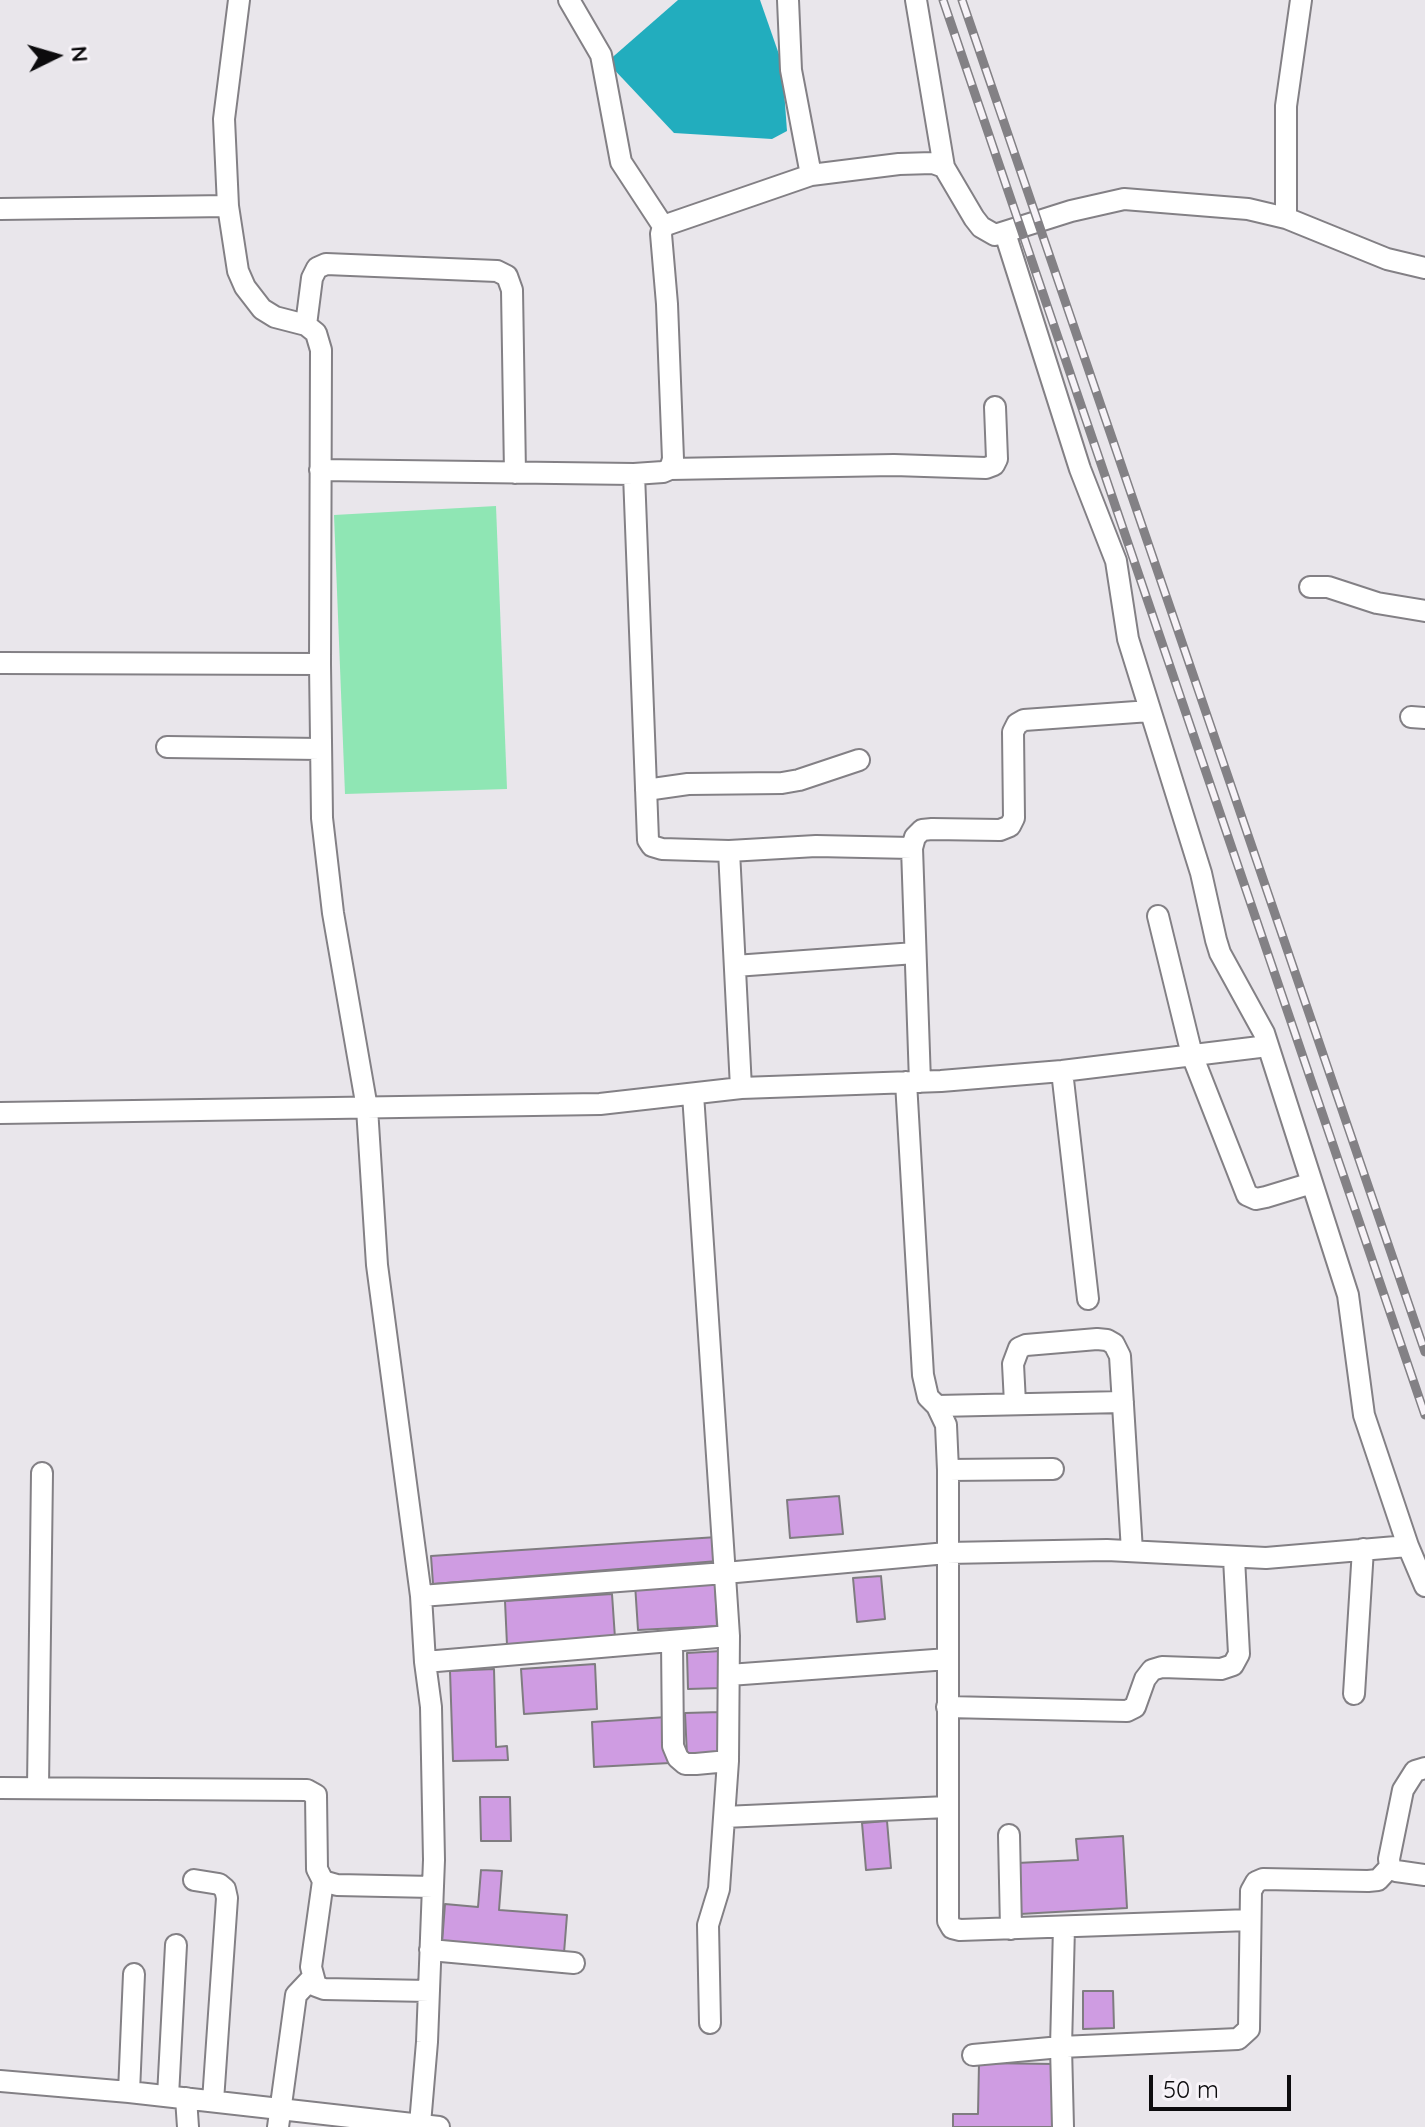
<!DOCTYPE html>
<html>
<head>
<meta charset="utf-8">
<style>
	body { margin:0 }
	#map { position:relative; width:1425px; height:2127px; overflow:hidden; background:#e9e6eb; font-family:Quicksand,sans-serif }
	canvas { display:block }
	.north { position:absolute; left:16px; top:16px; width:80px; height:80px; -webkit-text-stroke:6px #f7f3f8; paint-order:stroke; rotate:85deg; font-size:22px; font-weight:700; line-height:32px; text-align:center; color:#0c0b0d }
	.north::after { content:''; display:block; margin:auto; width:28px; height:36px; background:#0c0b0d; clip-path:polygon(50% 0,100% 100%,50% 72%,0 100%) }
	.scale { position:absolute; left:1149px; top:2075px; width:142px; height:36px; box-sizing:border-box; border:4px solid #0c0b0d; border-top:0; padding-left:10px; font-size:24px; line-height:28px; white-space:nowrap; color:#0c0b0d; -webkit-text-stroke:6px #f7f3f8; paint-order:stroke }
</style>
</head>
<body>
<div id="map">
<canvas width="1425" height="2127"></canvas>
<div class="north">N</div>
<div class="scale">50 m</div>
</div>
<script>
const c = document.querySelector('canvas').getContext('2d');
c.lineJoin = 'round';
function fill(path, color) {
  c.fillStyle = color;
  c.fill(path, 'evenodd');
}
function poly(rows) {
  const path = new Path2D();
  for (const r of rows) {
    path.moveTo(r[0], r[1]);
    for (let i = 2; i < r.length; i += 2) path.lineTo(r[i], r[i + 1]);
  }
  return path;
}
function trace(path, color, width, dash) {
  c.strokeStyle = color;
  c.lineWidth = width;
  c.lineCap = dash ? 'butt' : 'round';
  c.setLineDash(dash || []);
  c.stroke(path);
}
const green = poly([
	[496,506,507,789,345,794,334,515]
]);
const water = poly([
	[678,0,760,0,782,63,787,131,772,139,674,133,607,62]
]);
const building = poly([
	[839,1496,843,1534,790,1538,787,1500,839,1496],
	[717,1537,718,1561,433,1584,431,1556,717,1537],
	[881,1576,885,1619,857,1622,853,1578,881,1576],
	[715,1580,717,1626,638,1630,635,1584,715,1580],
	[612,1594,615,1638,507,1645,505,1601,612,1594],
	[721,1651,722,1688,688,1689,687,1653,721,1651],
	[595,1664,597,1709,524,1714,521,1669,595,1664],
	[494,1669,496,1747,507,1746,508,1760,453,1761,450,1671,494,1669],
	[721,1712,723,1754,687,1756,685,1713,721,1712],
	[667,1717,670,1763,594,1767,592,1722,667,1717],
	[480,1797,510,1797,511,1841,481,1841,480,1797],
	[887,1821,891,1868,866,1870,862,1823,887,1821],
	[1123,1836,1127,1908,1020,1914,1017,1863,1078,1860,1076,1839,1123,1836],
	[481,1870,502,1871,499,1910,567,1915,564,1953,442,1943,445,1904,478,1907,481,1870],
	[1083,1991,1113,1991,1114,2028,1083,2029,1083,1991],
	[979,2063,1055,2064,1053,2127,953,2127,953,2114,978,2114,979,2063]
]);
const street = poly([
	[239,0,224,119,228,206,238,271,245,287,262,309,275,317,306,325,316,333,321,350,320,664,322,818,333,913,367,1108,377,1265,421,1596,425,1662,431,1707,434,1860,427,2042,420,2124],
	[569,0,601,55,621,162,663,226],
	[788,0,791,70,811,175],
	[916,0,944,167],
	[0,209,228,206],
	[1286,218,1286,106,1301,0],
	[1005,233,1080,469,1116,561,1128,639,1201,873,1216,940,1220,953,1264,1033,1348,1295,1364,1415,1408,1546,1425,1586],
	[306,325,312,278,317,268,326,264,497,271,507,276,512,290,515,473],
	[670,469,894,465,986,468,994,465,997,459,995,407],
	[320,470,634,474,663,472,670,469,673,459,667,304,661,234,663,226,811,175,899,164,933,163,944,167,974,218,981,227,995,235,1071,211,1124,199,1248,209,1286,218,1387,259,1425,268],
	[634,474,648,840,652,846,662,849,729,851,741,1088],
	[1310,587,1328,587,1377,603,1425,611],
	[0,663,320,664],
	[1411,717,1425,718],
	[167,747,320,749],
	[646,790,688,784,782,783,799,780,859,760],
	[729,851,816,846,912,848],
	[1158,916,1192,1055,1247,1195,1256,1199,1266,1197,1312,1183],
	[735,966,915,953],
	[1062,1071,1088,1299],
	[906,1082,923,1375,928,1397,937,1406,946,1425,948,1470,948,1921,952,1928,960,1930,1250,1920],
	[920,1082,912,848,915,837,922,830,932,829,1000,830,1010,826,1014,818,1013,732,1017,724,1024,720,1150,711],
	[693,1094,729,1636,728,1761,719,1889,708,1925,710,2023],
	[0,1113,600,1104,741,1088,941,1081,1062,1071,1268,1046],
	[1015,1403,1013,1364,1019,1348,1026,1345,1097,1339,1107,1340,1114,1344,1120,1356,1132,1551],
	[937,1406,1123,1402],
	[948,1470,1053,1469],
	[421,1596,725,1573,947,1553,1107,1550,1266,1558,1408,1546],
	[672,1641,673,1746,678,1758,685,1764,696,1764,728,1761],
	[425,1662,729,1636],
	[729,1675,948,1659],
	[1354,1694,1363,1549],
	[947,1707,1127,1711,1135,1707,1145,1679,1152,1670,1162,1667,1221,1669,1233,1665,1239,1654,1234,1558],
	[1425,1768,1415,1771,1403,1790,1389,1859,1390,1867,1396,1871,1425,1875],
	[38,1787,42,1473],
	[0,1788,307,1790,316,1795,317,1869,323,1881,337,1885,433,1887],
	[724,1817,947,1807],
	[1009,1835,1011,1929],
	[194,1880,219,1884,225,1889,227,1898,213,2101],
	[323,1881,311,1967,316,1986,324,1989,429,1991],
	[430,1950,574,1963],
	[973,2055,1061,2047,1238,2039,1249,2029,1251,1891,1256,1882,1263,1879,1368,1881,1378,1880,1390,1867],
	[0,2081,129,2092,439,2127],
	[129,2092,134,1974],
	[168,2096,176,1945],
	[186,2098,188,2127],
	[278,2127,296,1995,312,1978],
	[1063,2127,1061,2047,1064,1927]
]);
const rail = poly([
	[943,0,1425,1415],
	[962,0,1425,1352]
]);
fill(green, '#8fe6b4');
fill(water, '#22adbe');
fill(building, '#cf9ce2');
trace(building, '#7f7c80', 2);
trace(street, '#838085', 24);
trace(street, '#fff', 20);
trace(rail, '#838185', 9);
trace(rail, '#f7f3f8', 6, [18]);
</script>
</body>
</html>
